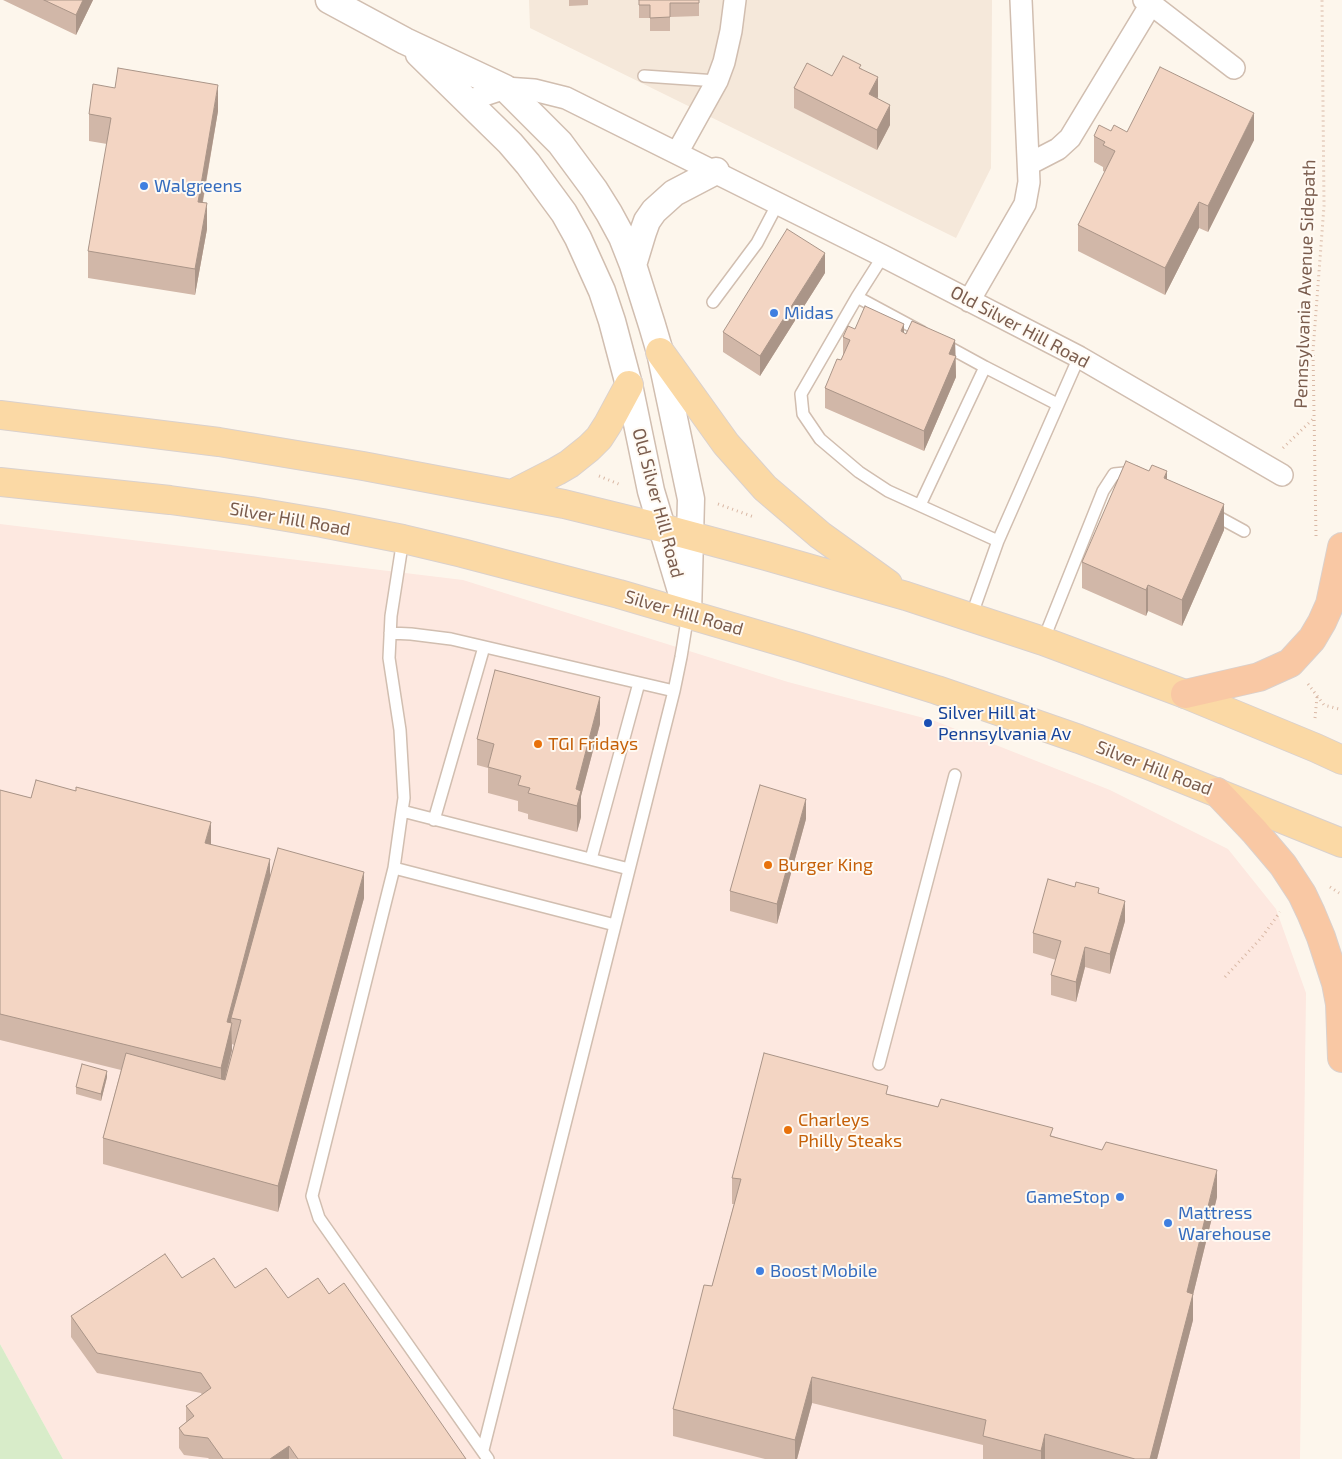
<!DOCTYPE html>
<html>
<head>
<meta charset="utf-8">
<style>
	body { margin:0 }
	canvas { display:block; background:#fdf6ec }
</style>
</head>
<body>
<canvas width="1342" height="1459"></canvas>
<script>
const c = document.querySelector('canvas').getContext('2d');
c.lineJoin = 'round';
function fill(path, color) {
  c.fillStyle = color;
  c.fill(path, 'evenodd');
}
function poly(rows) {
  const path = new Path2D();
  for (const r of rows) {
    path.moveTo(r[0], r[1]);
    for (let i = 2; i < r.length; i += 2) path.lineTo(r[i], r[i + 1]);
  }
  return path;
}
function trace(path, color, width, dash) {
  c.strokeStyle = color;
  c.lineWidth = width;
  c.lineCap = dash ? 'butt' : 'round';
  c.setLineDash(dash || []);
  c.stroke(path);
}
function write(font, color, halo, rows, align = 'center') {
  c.font = font + ' "Exo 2",sans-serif';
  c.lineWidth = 4;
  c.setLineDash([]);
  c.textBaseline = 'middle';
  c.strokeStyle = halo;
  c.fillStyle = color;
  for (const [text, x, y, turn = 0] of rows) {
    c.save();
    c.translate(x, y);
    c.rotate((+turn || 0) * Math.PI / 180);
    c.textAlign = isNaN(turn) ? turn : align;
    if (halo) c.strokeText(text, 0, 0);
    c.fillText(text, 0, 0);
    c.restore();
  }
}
const residential = poly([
	[529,0,992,0,991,168,956,238,530,28]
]);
const commercial = poly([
	[0,524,463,580,788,682,935,721,1110,790,1228,849,1276,909,1306,993,1300,1459,63,1459,0,1344]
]);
const green = poly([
	[0,1344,63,1459,0,1459]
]);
const path = poly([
	[1283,448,1314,418],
	[599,476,621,485],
	[718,504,754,517],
	[1316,536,1313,351,1324,206,1322,0],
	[1308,684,1324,705,1339,709],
	[1315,718,1317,697],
	[1330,887,1339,893],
	[1225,977,1262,937,1280,912]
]);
const service = poly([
	[644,76,717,81],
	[883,256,857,297,801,394,803,414,820,439,859,472,888,491,998,541],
	[857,297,922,332],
	[713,302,757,243,778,203],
	[943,344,985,367],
	[920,505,985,367,1057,404],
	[1211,513,1244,531],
	[403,539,391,616,389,658,400,730,404,798,402,811,394,868,312,1196,319,1218,488,1459],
	[971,617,998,541,1079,357],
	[390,633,411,634,451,639,674,691],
	[1043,641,1103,491,1114,474,1135,472],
	[402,811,629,869],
	[434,820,484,647],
	[591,859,639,683],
	[394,868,615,925],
	[879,1064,955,775],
	[483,1450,674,691,681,657,688,614]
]);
const minor = poly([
	[1144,0,1151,4,1234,68],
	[468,103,481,96,505,88,534,90,566,98,883,256,1079,357,1282,475],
	[677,153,717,81,724,62,731,31,735,0],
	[1029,164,1058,149,1070,138,1151,4],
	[969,301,1025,204,1029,182,1021,0]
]);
const tertiary = poly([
	[329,0,405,41,505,88,560,143,594,189,609,213,622,237,633,265,652,325,660,352,691,499,688,614],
	[419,54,510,143,528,164,564,213,578,238,602,291,612,321,629,385,651,491,681,591],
	[633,265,643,232,647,221,654,211,674,193,716,171]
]);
const primary = poly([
	[660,352,726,444,765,488,820,535,888,584],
	[0,415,219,442,363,466,564,504,662,528,766,556,906,596,1043,641,1185,694,1316,748,1342,760],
	[0,482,170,500,251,511,322,523,403,539,462,553,619,594,800,647,937,690,1007,714,1079,739,1148,765,1342,843],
	[512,494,557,471,569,464,589,448,599,438,608,424,629,385]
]);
const trunk = poly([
	[1185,694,1259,677,1290,663,1312,639,1322,622,1330,604,1342,547],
	[1217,792,1255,832,1283,865,1302,894,1311,913,1321,937,1336,983,1340,1004,1342,1058]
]);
const wall = poly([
	[3,0,93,0,76,35],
	[569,0,588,0,588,5,569,6],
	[639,0,699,0,699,16,670,17,670,31,650,31,650,18,639,18],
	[861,68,878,97,877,98,890,125,877,150,794,108,794,88],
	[218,111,203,202,207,229,195,295,88,278,88,251,107,144,89,141,89,114],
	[1111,131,1254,140,1208,232,1199,228,1165,295,1078,251,1078,225,1105,172,1103,171,1103,167,1094,162,1094,136],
	[825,273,760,376,723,352,723,332],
	[855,329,904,333,906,334,955,340,956,377,924,451,825,408,825,388,843,356,843,337],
	[1167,480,1224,530,1182,626,1148,611,1146,616,1082,588,1082,562],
	[600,724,581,796,581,817,577,832,528,819,528,814,518,811,518,801,488,793,488,768,477,765,477,739],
	[0,790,31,798,76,791,211,844,270,879,364,898,278,1212,103,1164,103,1138,121,1070,0,1040],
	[232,1044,234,1045,225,1080,232,1050],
	[806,819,777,924,730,911,730,891],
	[1099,893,1125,921,1110,974,1085,967,1076,1002,1051,995,1051,975,1056,960,1033,953,1033,933],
	[107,1077,101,1101,76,1094,76,1087],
	[888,1094,1053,1136,1217,1197,1193,1295,1193,1320,1157,1459,983,1459,983,1445,812,1403,797,1459,765,1459,673,1436,673,1409,712,1286,734,1204,732,1204,732,1178],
	[182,1278,288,1298,329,1294,466,1459,209,1459,208,1458,184,1455,179,1448,179,1428,186,1422,186,1406,202,1395,201,1393,97,1373,71,1337,71,1316]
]);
const shadedWall = poly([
	[83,0,93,0,76,35,76,15],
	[878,77,878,97,869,114,869,94],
	[218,85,218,111,198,228,198,202],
	[890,105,890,125,877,150,877,130],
	[1254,113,1254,140,1208,232,1208,206],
	[1199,202,1199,228,1165,295,1165,268],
	[207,203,207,229,195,295,195,269],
	[825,253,825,273,760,376,760,356],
	[904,324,904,344,901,331],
	[955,340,956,377,924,451,924,431,949,354],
	[1167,471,1167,498,1164,478],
	[1224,504,1224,530,1182,626,1182,600],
	[1148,585,1148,611,1146,616,1146,590],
	[600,697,600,724,581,796,581,817,577,832,577,806,576,789],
	[806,799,806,819,777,924,777,904],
	[211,822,211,848,205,843],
	[270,859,270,885,231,1018,232,1050,221,1094,221,1068,227,1022],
	[364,872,364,898,278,1212,278,1186],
	[1125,901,1125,921,1110,974,1110,954],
	[1085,947,1085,967,1076,1002,1076,982],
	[107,1071,107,1077,101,1101,101,1094],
	[1217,1170,1217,1197,1193,1295,1193,1320,1157,1459,1150,1459,1187,1292],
	[812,1377,812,1403,797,1459,795,1459,795,1440],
	[1045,1434,1045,1459,1041,1459,1041,1451],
	[289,1446,289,1459,270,1459]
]);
const building = poly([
	[44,0,83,0,76,15,44,0],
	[639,0,699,0,699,3,670,3,670,17,650,18,650,5,639,5,639,0],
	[843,56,861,65,859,68,878,77,869,94,890,105,877,130,794,88,807,63,832,76,843,56],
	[1160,67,1254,113,1208,206,1199,202,1165,268,1078,225,1115,151,1103,145,1105,142,1094,136,1099,125,1111,131,1114,125,1127,132,1160,67],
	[118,68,218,85,198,202,207,203,195,269,88,251,111,118,89,114,93,84,115,88,118,68],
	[787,229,825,253,760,356,723,332,787,229],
	[865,306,904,324,901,331,906,334,912,321,955,340,949,354,956,356,924,431,825,388,837,359,841,360,850,340,843,337,848,326,855,329,865,306],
	[1126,461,1149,471,1152,465,1167,471,1164,478,1224,504,1182,600,1148,585,1146,590,1082,562,1126,461],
	[495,670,600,697,576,789,581,791,577,806,528,793,530,788,518,785,521,776,488,767,494,744,477,739,495,670],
	[36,780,76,791,76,787,211,822,205,843,270,859,227,1022,232,1023,221,1068,0,1014,0,790,31,798,36,780],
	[760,785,806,799,777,904,730,891,760,785],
	[278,848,364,872,278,1186,103,1138,126,1053,225,1080,241,1020,231,1018,278,848],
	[1048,879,1075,887,1076,882,1099,888,1098,893,1125,901,1110,954,1085,947,1076,982,1051,975,1061,941,1033,933,1048,879],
	[764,1053,888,1086,886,1094,938,1107,941,1099,1053,1128,1050,1136,1102,1150,1106,1142,1217,1170,1187,1292,1193,1294,1150,1459,1135,1459,1045,1434,1041,1451,983,1436,986,1420,812,1377,795,1440,673,1409,704,1285,712,1286,741,1179,732,1178,764,1053],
	[82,1064,107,1071,101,1094,76,1087,82,1064],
	[165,1254,182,1278,214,1258,235,1288,266,1268,288,1298,318,1278,329,1294,344,1283,466,1459,298,1459,289,1446,270,1459,223,1459,208,1438,184,1435,179,1428,194,1416,186,1406,211,1388,201,1373,97,1353,71,1316,165,1254]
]);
const markers = [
	[144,186,5,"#3f7fe0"],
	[774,313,5,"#3f7fe0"],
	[928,723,5,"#1a4fb4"],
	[538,744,5,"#e8710a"],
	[768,865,5,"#e8710a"],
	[788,1130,5,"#e8710a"],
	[1120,1197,5,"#3f7fe0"],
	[1168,1223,5,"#3f7fe0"],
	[760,1271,5,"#3f7fe0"]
];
const shopNames = [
	["Walgreens",154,186],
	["Midas",784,313],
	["GameStop",1110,1197,"right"],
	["Mattress",1178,1213],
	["Warehouse",1178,1234],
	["Boost Mobile",770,1271]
];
const streetNames = [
	["Pennsylvania Avenue Sidepath",1305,284,-88],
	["Old Silver Hill Road",1020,327,28],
	["Old Silver Hill Road",658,503,75],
	["Silver Hill Road",290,519,10],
	["Silver Hill Road",684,613,16],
	["Silver Hill Road",1154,768,21]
];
const transitNames = [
	["Silver Hill at",938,713],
	["Pennsylvania Av",938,734]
];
const foodNames = [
	["TGI Fridays",548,744],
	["Burger King",778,865],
	["Charleys",798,1120],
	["Philly Steaks",798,1141]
];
fill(residential, '#f5e8da');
fill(commercial, '#fde8e0');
fill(green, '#d8ecc9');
trace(service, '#d1beb0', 14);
trace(minor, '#d1beb0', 24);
trace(tertiary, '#d1beb0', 29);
trace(primary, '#dad1cd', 30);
trace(trunk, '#dad1cd', 30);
trace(path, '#d9b8a5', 3, [1, 4]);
trace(service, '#fff', 11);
trace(minor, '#fff', 21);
trace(tertiary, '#fff', 26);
trace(primary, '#fbd9a5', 28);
trace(trunk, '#f9c8a4', 28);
fill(wall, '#d1b7a8');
fill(shadedWall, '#aa9588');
fill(building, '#f3d5c3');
trace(building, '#aa9588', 1);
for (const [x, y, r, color] of markers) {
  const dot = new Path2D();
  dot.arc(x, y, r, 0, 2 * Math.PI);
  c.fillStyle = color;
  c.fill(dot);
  trace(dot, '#fffaf3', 2);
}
write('18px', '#366cbe', '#fffaf3', shopNames, 'left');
write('18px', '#7a5c4d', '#fffaf3', streetNames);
write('18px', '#164399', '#fffaf3', transitNames, 'left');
write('18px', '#c56008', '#fffaf3', foodNames, 'left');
</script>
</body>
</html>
